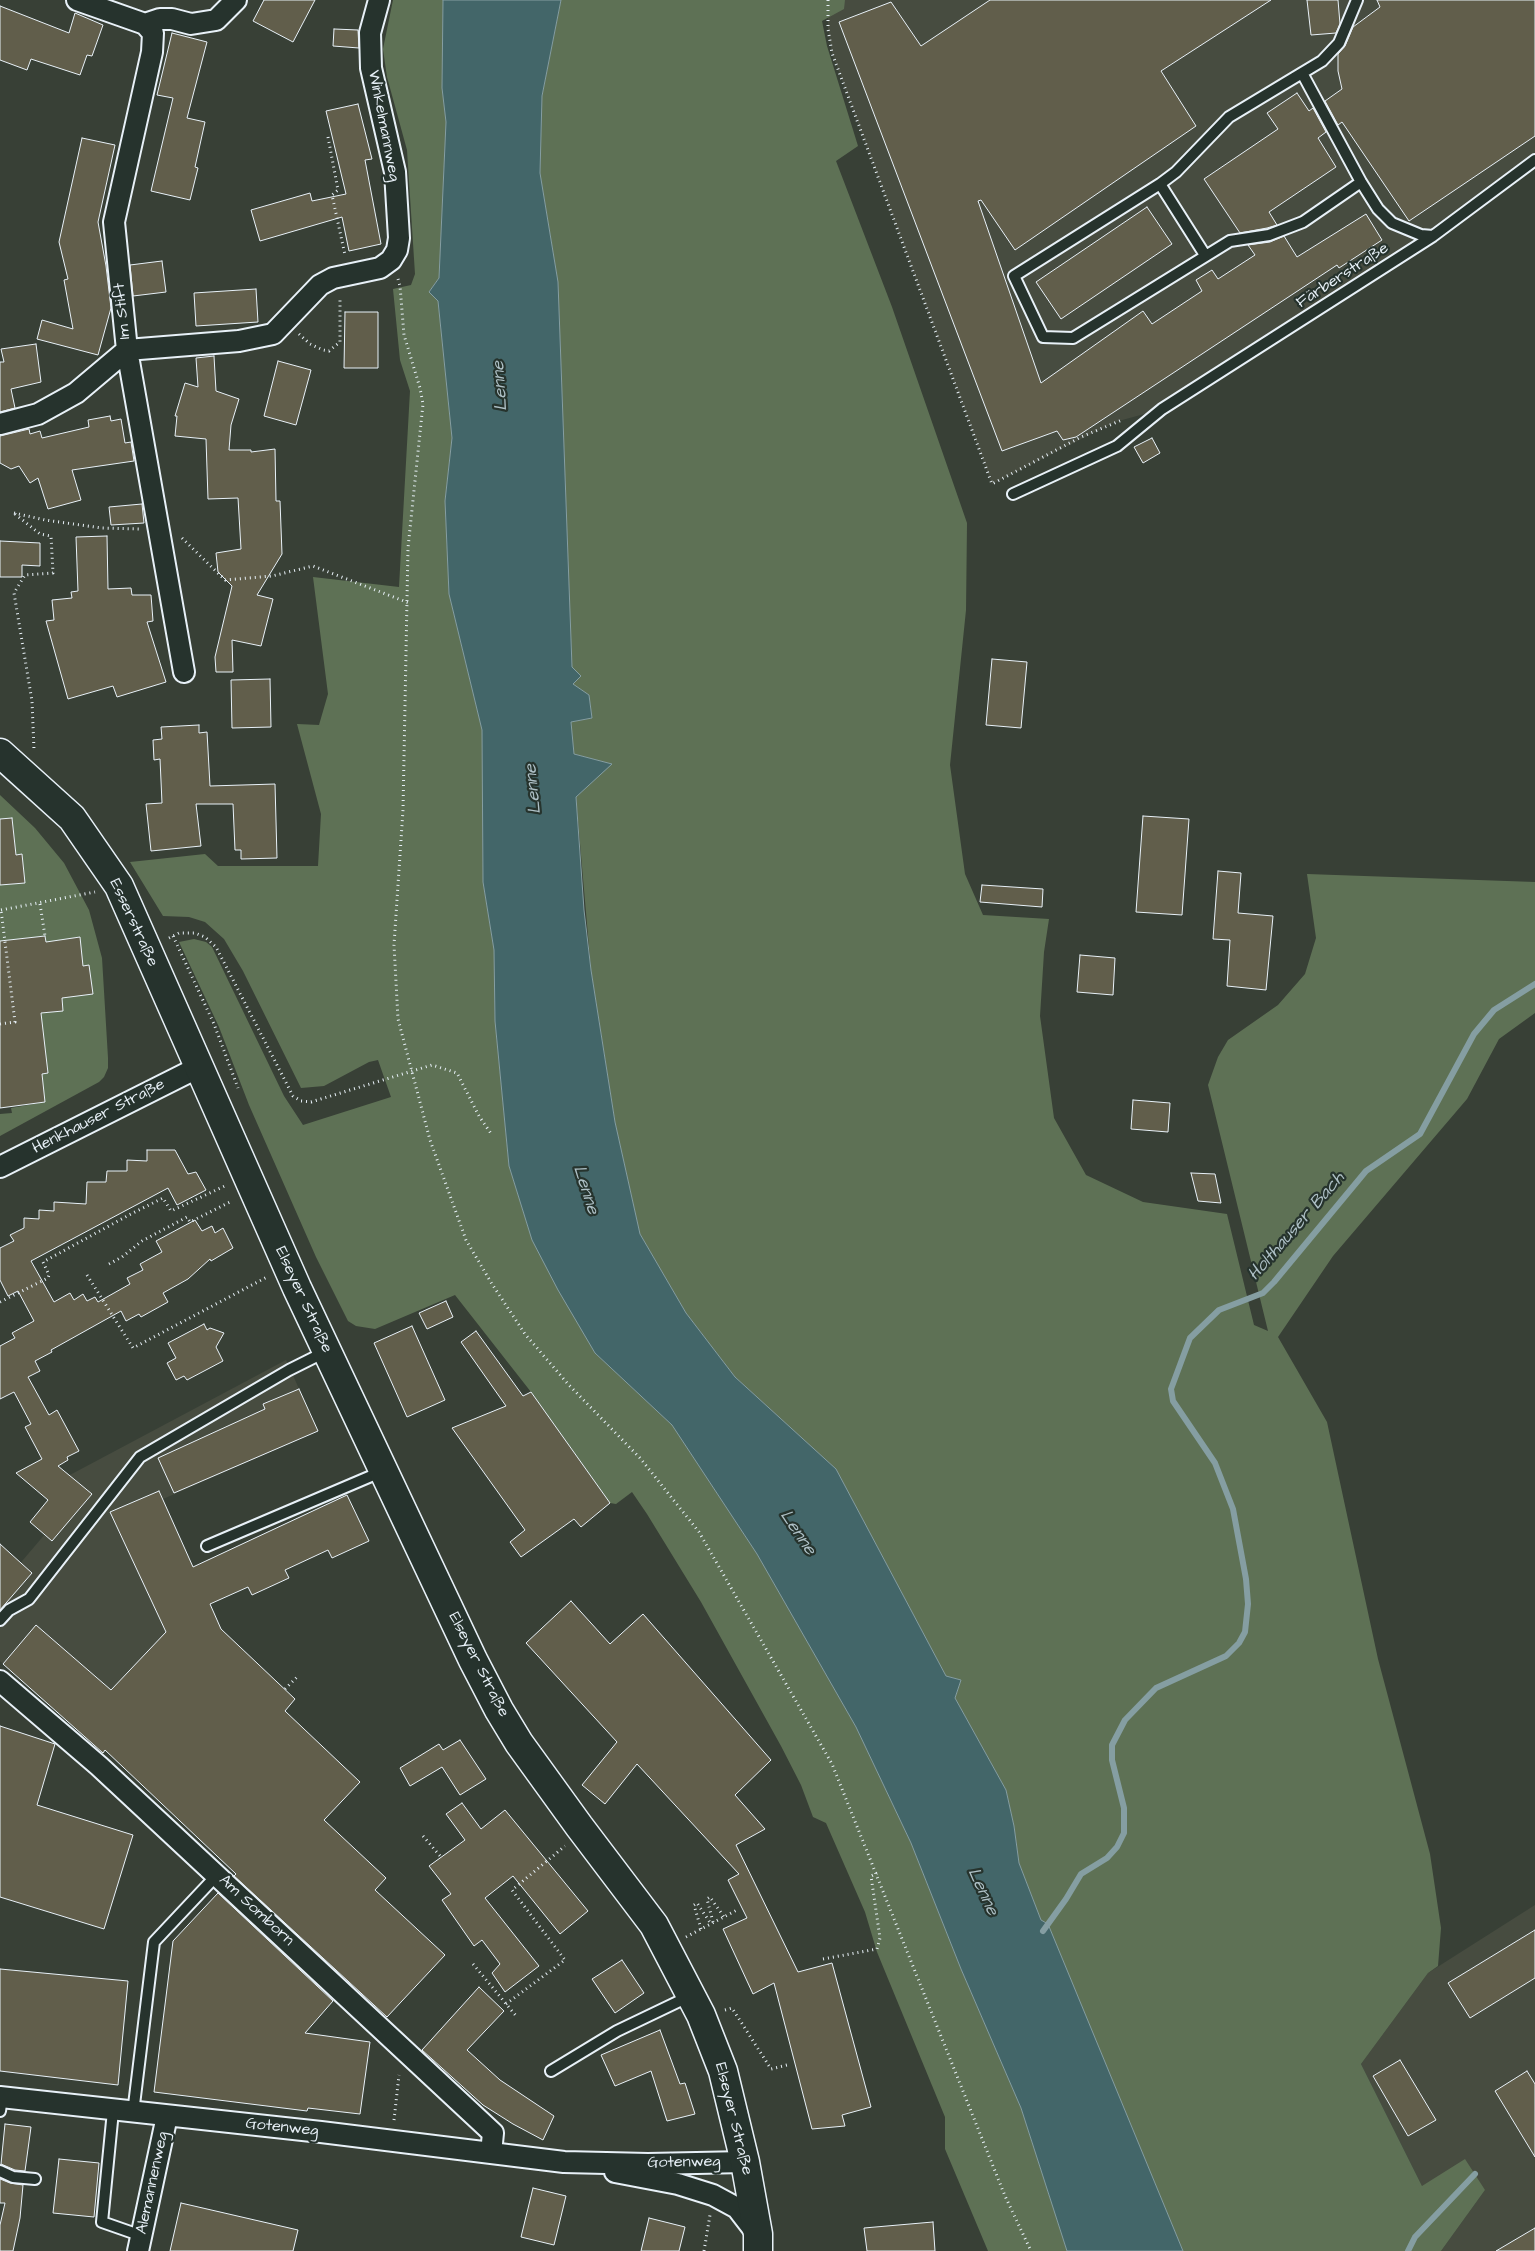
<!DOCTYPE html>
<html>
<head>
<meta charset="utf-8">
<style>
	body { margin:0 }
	canvas { display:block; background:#384036 }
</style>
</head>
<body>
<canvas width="1535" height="2251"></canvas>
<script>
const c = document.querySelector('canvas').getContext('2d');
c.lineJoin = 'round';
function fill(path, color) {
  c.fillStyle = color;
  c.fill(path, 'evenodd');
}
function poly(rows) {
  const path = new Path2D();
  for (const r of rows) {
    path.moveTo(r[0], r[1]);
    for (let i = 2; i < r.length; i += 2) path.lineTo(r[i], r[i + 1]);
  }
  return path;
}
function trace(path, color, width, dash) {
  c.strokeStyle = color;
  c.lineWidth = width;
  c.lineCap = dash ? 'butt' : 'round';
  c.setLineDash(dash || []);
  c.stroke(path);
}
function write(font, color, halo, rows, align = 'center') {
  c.font = font + ' "Architects Daughter",sans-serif';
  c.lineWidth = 4.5;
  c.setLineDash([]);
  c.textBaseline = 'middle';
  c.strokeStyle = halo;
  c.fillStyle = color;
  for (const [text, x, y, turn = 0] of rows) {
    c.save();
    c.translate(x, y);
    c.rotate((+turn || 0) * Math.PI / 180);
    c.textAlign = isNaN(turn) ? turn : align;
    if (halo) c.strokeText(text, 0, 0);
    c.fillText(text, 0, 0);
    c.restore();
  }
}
const built = poly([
	[828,0,1535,0,1535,160,1433,236,1162,409,1115,422,992,484,832,53,828,29],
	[286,1360,318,1431,163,1499,220,1627,103,1753,0,1661,0,1587,63,1513,38,1492],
	[1535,1905,1535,2251,1441,2251,1485,2190,1422,2186,1361,2064,1428,1973]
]);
const green = poly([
	[393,0,443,0,442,88,446,122,439,278,429,292,438,301,452,438,445,501,449,594,482,730,483,882,494,950,495,1021,509,1166,532,1240,595,1353,672,1425,757,1554,856,1727,911,1843,961,1969,1021,2108,1067,2251,988,2251,945,2149,945,2117,877,1952,865,1912,826,1823,813,1817,801,1785,781,1746,701,1602,647,1514,632,1492,616,1504,610,1503,531,1392,455,1295,375,1329,356,1326,348,1321,316,1257,249,1105,219,1027,179,942,194,939,206,942,212,947,284,1096,303,1125,391,1097,378,1060,369,1062,324,1086,301,1088,243,971,224,939,205,922,189,917,163,916,130,862,205,854,218,866,318,866,321,814,297,724,319,725,328,694,313,577,399,587,410,391,400,360,393,289,411,285,415,274,407,150,387,77,383,49],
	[561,0,845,0,844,9,822,21,827,46,858,146,836,161,892,307,967,523,966,610,950,765,965,874,983,915,1049,919,1044,952,1040,1016,1054,1118,1086,1175,1143,1202,1227,1214,1254,1325,1268,1331,1208,1085,1218,1057,1228,1040,1278,1005,1305,974,1316,938,1307,874,1535,882,1535,1013,1499,1039,1467,1099,1333,1256,1278,1337,1327,1422,1378,1659,1430,1854,1441,1928,1438,1966,1428,1973,1361,2064,1422,2186,1465,2159,1485,2190,1441,2251,1183,2251,1048,1925,1041,1920,1019,1863,1014,1826,1006,1790,955,1698,961,1680,946,1676,836,1469,735,1377,686,1313,640,1234,615,1122,591,970,576,797,611,764,574,754,571,722,592,718,589,695,572,684,581,676,572,667,558,282,540,173,542,96],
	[0,795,35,828,64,863,89,910,102,958,108,1058,108,1068,104,1077,99,1082,0,1136,0,1114,12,1113,11,1108,45,1102,42,1074,47,1073,13,1048,0,974,0,885,25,883,22,854,16,855,13,826,0,827]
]);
const water = poly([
	[443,0,561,0,542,96,540,173,558,282,572,667,581,676,573,684,589,695,592,718,571,722,574,754,612,764,576,797,584,910,591,970,615,1122,640,1234,686,1313,735,1377,836,1469,946,1676,961,1680,955,1698,1006,1790,1014,1826,1019,1863,1041,1920,1048,1924,1183,2251,1067,2251,1021,2108,961,1969,911,1843,856,1727,757,1554,672,1425,595,1353,558,1290,532,1240,509,1166,495,1021,494,950,483,882,482,730,449,594,445,501,452,438,438,301,429,292,439,278,446,122,442,88,443,0]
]);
const stream = poly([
	[1043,1931,1066,1899,1081,1874,1107,1858,1117,1847,1124,1833,1124,1808,1112,1760,1112,1745,1125,1720,1156,1688,1226,1656,1239,1643,1245,1632,1248,1604,1246,1579,1233,1509,1215,1463,1173,1401,1171,1389,1190,1338,1219,1310,1263,1293,1274,1282,1366,1171,1420,1134,1474,1034,1494,1010,1535,984],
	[1408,2251,1415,2237,1475,2174]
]);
const building = poly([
	[264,0,315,0,293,42,253,21,264,0],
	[990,0,1271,0,1161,71,1196,126,1015,250,981,200,978,201,1041,383,1143,311,1152,324,1202,291,1196,280,1212,270,1218,279,1255,255,1248,245,1270,242,1284,236,1297,257,1366,214,1382,240,1339,268,1337,265,1076,437,1063,440,1057,431,1002,451,839,22,891,2,921,46,990,0],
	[1307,0,1338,0,1340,24,1336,33,1311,35,1307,0],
	[1377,0,1535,0,1535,136,1409,221,1342,122,1338,125,1325,101,1342,89,1338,71,1338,54,1345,46,1353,27,1380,7,1377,0],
	[0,6,69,33,75,13,103,25,92,56,87,55,80,75,31,59,27,70,0,60,0,6],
	[334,29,358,30,359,48,333,46,334,29],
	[172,33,207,42,187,118,205,122,195,167,198,168,190,200,151,191,173,98,157,95,172,33],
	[1297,93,1309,111,1313,108,1326,132,1318,138,1336,167,1269,212,1277,225,1267,228,1240,233,1204,179,1278,129,1267,113,1297,93],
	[358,104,372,159,365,160,381,244,349,251,342,217,260,241,251,210,310,193,312,201,346,194,326,111,358,104],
	[82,138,115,145,98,222,106,266,111,308,98,355,37,339,42,320,73,329,64,280,68,279,59,242,82,138],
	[1147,207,1172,244,1061,319,1036,282,1147,207],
	[162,261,166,292,133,296,130,265,162,261],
	[256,289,258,322,196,326,194,293,256,289],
	[345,312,378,312,378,368,344,368,345,312],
	[36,344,41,382,11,389,15,408,0,412,0,362,4,362,1,349,36,344],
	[214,356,216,391,239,399,231,425,229,450,251,450,251,452,275,449,276,501,280,501,282,554,257,595,273,599,261,646,232,640,233,672,216,672,215,657,232,586,218,572,216,553,241,549,238,498,208,499,206,439,175,436,177,416,175,416,185,383,198,387,196,358,214,356],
	[278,361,311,370,296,425,264,416,278,361],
	[110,416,111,421,121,419,125,443,131,442,134,461,72,470,81,500,48,509,38,478,30,483,19,466,11,469,0,463,0,436,29,429,30,434,40,431,42,438,89,427,88,420,110,416],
	[1152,438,1160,453,1143,463,1134,447,1152,438],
	[142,504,144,523,111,525,109,507,142,504],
	[107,536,108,589,131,588,132,595,151,595,153,621,147,622,166,682,117,697,113,686,68,699,46,621,54,620,52,600,72,598,71,592,78,591,76,537,107,536],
	[0,541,40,543,40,566,22,565,22,577,0,577,0,541],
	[992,659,1027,662,1021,728,986,725,992,659],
	[270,679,271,727,232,728,231,680,270,679],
	[199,725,199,733,207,732,210,786,275,784,277,858,241,859,241,850,235,850,233,804,196,804,201,846,151,851,146,804,162,803,160,759,154,760,153,740,162,739,161,727,199,725],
	[1143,816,1189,819,1182,915,1136,912,1143,816],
	[12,818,16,855,22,854,25,883,0,885,0,819,12,818],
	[1218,871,1241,873,1238,913,1273,916,1266,990,1227,986,1230,940,1213,939,1218,871],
	[982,885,1043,889,1042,907,980,902,982,885],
	[45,936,46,942,80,937,83,966,89,965,93,994,62,998,63,1011,41,1013,48,1073,42,1074,45,1102,0,1108,0,941,45,936],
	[1080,955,1115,958,1113,995,1077,992,1080,955],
	[1133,1100,1170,1103,1168,1132,1131,1129,1133,1100],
	[147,1150,175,1150,188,1174,196,1172,206,1190,177,1205,168,1188,31,1261,54,1302,70,1293,74,1300,83,1294,87,1301,95,1297,98,1302,130,1284,127,1278,143,1270,140,1264,162,1252,156,1241,195,1220,202,1231,212,1226,215,1233,223,1228,233,1248,211,1261,210,1259,188,1279,163,1293,168,1302,141,1317,139,1314,126,1321,121,1311,51,1350,52,1352,35,1361,40,1371,28,1377,49,1415,57,1410,79,1451,67,1457,68,1460,58,1466,92,1494,52,1541,30,1522,48,1500,16,1473,42,1459,25,1427,31,1424,14,1392,0,1399,0,1346,15,1338,12,1333,34,1321,18,1291,8,1296,0,1280,0,1248,14,1241,10,1235,24,1228,24,1218,39,1219,39,1210,54,1211,54,1202,86,1204,87,1182,106,1182,107,1171,127,1171,127,1160,147,1161,147,1150],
	[1191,1173,1215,1174,1221,1203,1198,1201,1191,1173],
	[446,1301,453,1317,427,1329,419,1313,446,1301],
	[204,1324,207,1330,210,1328,224,1333,216,1347,223,1361,187,1380,184,1376,176,1380,167,1363,176,1358,168,1343,204,1324],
	[412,1326,445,1400,407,1417,374,1343,412,1326],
	[476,1331,523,1396,531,1392,610,1503,581,1527,574,1519,521,1557,510,1542,525,1530,452,1428,506,1406,461,1342,476,1331],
	[299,1389,318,1431,174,1493,158,1458,265,1409,263,1404,299,1389],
	[159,1491,193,1567,347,1495,369,1541,332,1558,328,1550,285,1570,289,1578,252,1595,248,1587,210,1604,221,1629,295,1699,285,1711,360,1782,324,1820,386,1878,375,1890,445,1955,387,2017,234,1876,236,1874,105,1750,103,1753,3,1664,36,1625,111,1690,166,1632,110,1512,159,1491],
	[0,1544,32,1573,0,1610,0,1544],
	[571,1601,610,1644,643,1614,771,1760,735,1795,765,1829,736,1845,798,1972,832,1963,871,2107,842,2115,845,2126,812,2129,774,1983,753,1994,723,1929,747,1918,728,1880,739,1874,637,1764,605,1804,582,1785,617,1742,526,1643,571,1601],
	[0,1726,55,1744,37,1805,133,1835,104,1929,0,1897,0,1726],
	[460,1740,486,1779,460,1795,442,1767,410,1786,400,1768,439,1744,443,1750,460,1740],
	[462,1803,481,1829,505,1810,588,1911,560,1934,513,1876,485,1898,539,1966,505,1992,492,1973,500,1964,482,1940,474,1946,442,1900,451,1894,429,1866,465,1840,446,1814,462,1803],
	[218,1893,333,2001,305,2033,370,2042,360,2114,308,2108,307,2111,154,2092,173,1941,218,1893],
	[1535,1930,1535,1978,1470,2018,1448,1983,1535,1930],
	[622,1960,644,1993,615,2013,592,1979,622,1960],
	[0,1969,128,1981,118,2085,0,2071,0,1969],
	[479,1987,504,2011,467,2050,500,2080,554,2116,543,2140,513,2124,483,2105,422,2050,479,1987],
	[660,2030,680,2084,685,2083,695,2114,667,2121,651,2071,615,2086,601,2055,660,2030],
	[1400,2060,1436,2120,1408,2136,1373,2076,1400,2060],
	[1527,2071,1535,2084,1535,2157,1495,2091,1527,2071],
	[5,2124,31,2127,25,2171,15,2170,1,2164,5,2124],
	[59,2159,99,2163,94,2217,53,2213,59,2159],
	[0,2179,10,2183,23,2185,20,2218,13,2251,0,2251,0,2225,5,2203,0,2203,0,2179],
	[533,2188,566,2196,554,2245,521,2237,533,2188],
	[181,2203,298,2230,293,2251,170,2251,181,2203],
	[649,2218,685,2227,679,2251,641,2251,649,2218],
	[933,2222,935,2251,867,2251,864,2228,933,2222],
	[1535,2228,1535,2251,1496,2251,1535,2228]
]);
const path = poly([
	[828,0,828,29,832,53,992,484,1081,437,1122,420],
	[328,137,338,190,332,195,345,255],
	[398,279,400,286,404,335,420,388,423,404,408,548,403,810,394,945,398,1019,430,1140,466,1240,492,1284,525,1334,568,1384,640,1458,699,1532,832,1764,1005,2196,1031,2251],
	[299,334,310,344,323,350,329,351,335,346,340,342,340,297],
	[14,513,45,520,102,528,140,529],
	[15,514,40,534,51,536,53,573,25,575,14,593,32,701,34,750],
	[182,538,225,580,272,576,313,566,409,603],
	[40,904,45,936],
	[1,910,95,892],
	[173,936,214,1024,238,1088],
	[169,938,179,933,195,933,205,937,216,947,293,1096,301,1101,311,1102,432,1065,457,1073,479,1116,492,1135],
	[0,1024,15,1022,1,910],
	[109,1264,122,1257,142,1241,187,1217,190,1222,232,1201],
	[87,1275,133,1348,267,1277],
	[0,1302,48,1278,49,1275,43,1262,129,1215,163,1198,171,1211,227,1185],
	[285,1689,298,1676],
	[423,1836,441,1857],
	[713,1922,707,1899,710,1897,724,1917],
	[701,1929,694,1905,697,1903,711,1924],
	[686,1937,737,1910],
	[823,1959,877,1949,880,1938,871,1876,877,1873],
	[473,1964,517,2017],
	[506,2004,565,1960,512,1890,565,1846],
	[725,2010,732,2008,771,2069,787,2065],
	[394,2120,399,2075],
	[704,2251,710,2215]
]);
const service = poly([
	[1357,0,1339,43,1322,61,1302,73,1361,182,1378,209,1392,223,1421,235,1433,236],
	[1302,73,1229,117,1176,172,1160,184,1014,276,1043,337,1073,338,1230,241,1269,235,1303,222,1361,182],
	[1160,184,1205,255],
	[1013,494,1117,446,1162,409,1433,236,1535,160],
	[207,1546,383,1471],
	[0,1620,9,1610,29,1599,140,1457,289,1370,325,1352],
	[551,2071,617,2031,690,1996],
	[0,2111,2,2098],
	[113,2111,102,2222,142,2236],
	[133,2113,154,1942,217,1875],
	[0,2171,13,2177,35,2179]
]);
const minor = poly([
	[77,0,145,24,153,33,152,52,114,222,127,350,184,672],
	[145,24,160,19,172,19,191,24,216,20,236,0],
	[0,424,38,414,76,393,127,350,239,341,273,334,320,285,333,278,380,268,391,260,397,250,399,238,395,172,371,68,370,33,379,0],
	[0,1167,199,1067],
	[0,1681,99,1766,493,2133,491,2153],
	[0,2097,321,2132,564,2162,648,2164,745,2162],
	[615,2172,678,2184,713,2195,737,2208,757,2234],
	[138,2251,167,2116]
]);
const secondary = poly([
	[0,753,72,818,119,886,297,1288,473,1660,499,1710,519,1743,579,1826,654,1925,701,2015,723,2071,745,2162,758,2234,758,2251]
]);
const streetNames = [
	["Winkelmannweg",383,126,79],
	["Färberstraße",1343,276,-33],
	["Im Stift",123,311,-96],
	["Esserstraße",133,923,65],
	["Henkhauser Straße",99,1117,-27],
	["Elseyer Straße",303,1300,65],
	["Elseyer Straße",478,1665,63],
	["Am Somborn",256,1911,43],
	["Elseyer Straße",733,2119,76],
	["Gotenweg",282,2128,6],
	["Gotenweg",684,2163,-1],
	["Alemannenweg",153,2183,-78]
];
const waterNames = [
	["Lenne",501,386,-94],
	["Lenne",534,789,-96],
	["Lenne",585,1190,72],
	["Holthauser Bach",1297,1227,-49],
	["Lenne",797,1533,56],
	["Lenne",982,1892,65]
];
fill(built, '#474c40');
fill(green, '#5e7155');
fill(water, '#436669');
trace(water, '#859ea2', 1);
trace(stream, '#859ea2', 6);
fill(building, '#615e4b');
trace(building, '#e8f1f8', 1);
trace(service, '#e8f1f8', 14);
trace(minor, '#e8f1f8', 24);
trace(secondary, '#e8f1f8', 31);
trace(path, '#e8f1f8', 3, [1, 4]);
trace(service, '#26332d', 10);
trace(minor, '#26332d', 20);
trace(secondary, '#26332d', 28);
write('16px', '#e8f1f8', '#26332d', streetNames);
write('italic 18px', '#aec0c6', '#26332d', waterNames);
</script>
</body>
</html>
